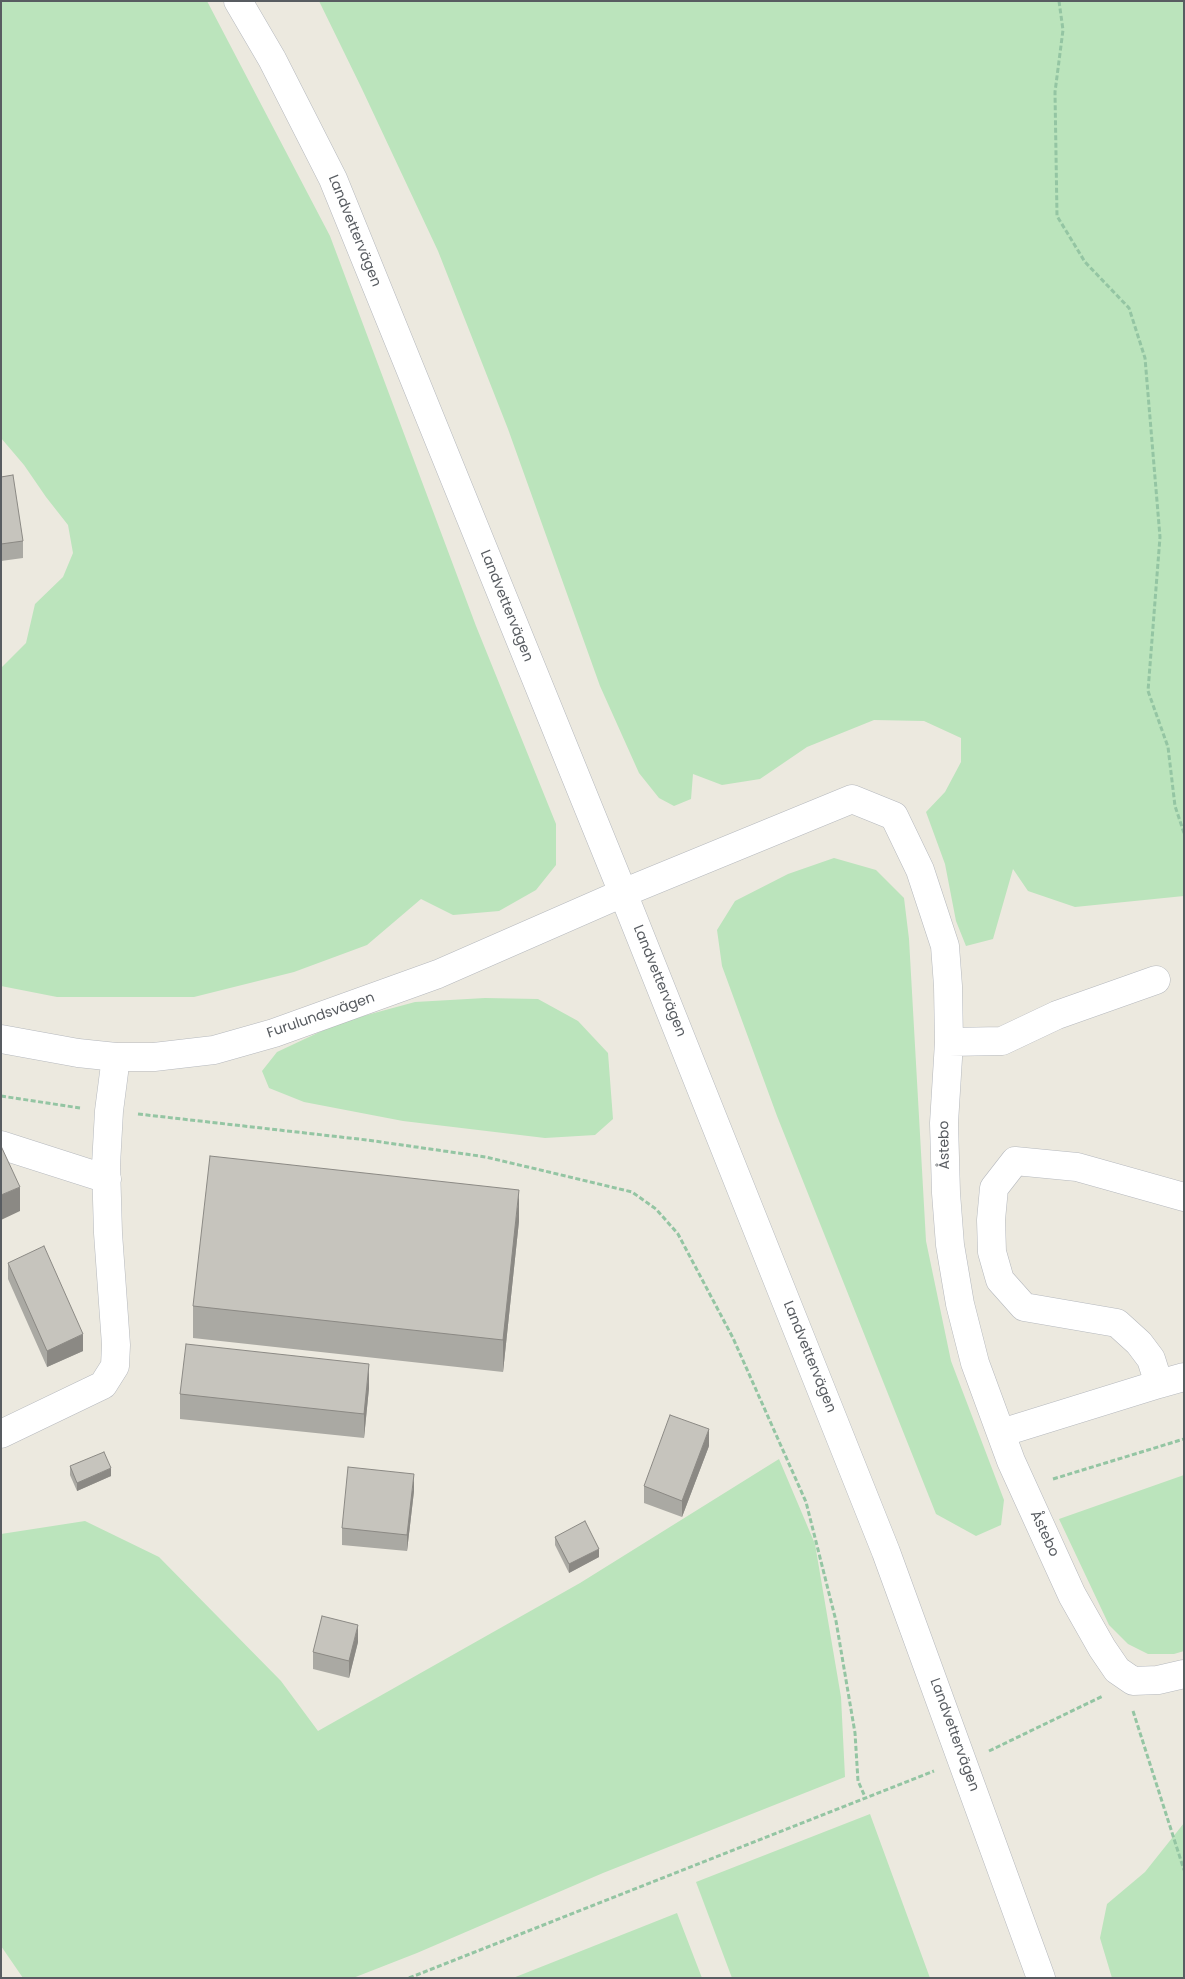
<!DOCTYPE html>
<html>
<head>
<meta charset="utf-8">
<style>
	body { margin:0 }
	#map { position:relative; width:1185px; height:1979px; overflow:hidden; background:#ece9df; font-family:Poppins,sans-serif }
	canvas { display:block }
	.frame { position:absolute; inset:0; border:2px solid #585c61; pointer-events:none }
</style>
</head>
<body>
<div id="map">
<canvas width="1185" height="1979"></canvas>
<div class="frame"></div>
</div>
<script>
const c = document.querySelector('canvas').getContext('2d');
c.lineJoin = 'round';
function fill(path, color) {
  c.fillStyle = color;
  c.fill(path, 'evenodd');
}
function poly(rows) {
  const path = new Path2D();
  for (const r of rows) {
    path.moveTo(r[0], r[1]);
    for (let i = 2; i < r.length; i += 2) path.lineTo(r[i], r[i + 1]);
  }
  return path;
}
function trace(path, color, width, dash) {
  c.strokeStyle = color;
  c.lineWidth = width;
  c.lineCap = dash ? 'butt' : 'round';
  c.setLineDash(dash || []);
  c.stroke(path);
}
function write(font, color, halo, rows, align = 'center') {
  c.font = font + ' Poppins,sans-serif';
  c.lineWidth = 4;
  c.setLineDash([]);
  c.textBaseline = 'middle';
  c.strokeStyle = halo;
  c.fillStyle = color;
  for (const [text, x, y, turn = 0] of rows) {
    c.save();
    c.translate(x, y);
    c.rotate((+turn || 0) * Math.PI / 180);
    c.textAlign = isNaN(turn) ? turn : align;
    if (halo) c.strokeText(text, 0, 0);
    c.fillText(text, 0, 0);
    c.restore();
  }
}
const green = poly([
	[1,1,207,1,330,236,476,626,556,824,556,865,536,890,499,911,453,915,421,899,367,945,294,972,194,997,57,997,1,986,1,668,26,643,35,604,63,577,73,553,68,525,46,497,24,465,1,438],
	[319,1,1184,1,1184,896,1075,907,1028,891,1013,869,993,939,966,946,956,921,945,864,926,812,945,792,961,762,961,738,924,721,874,720,807,747,760,779,722,785,693,774,691,799,674,806,659,798,639,773,600,686,508,429,438,251,362,89],
	[834,858,876,870,904,898,909,939,926,1241,951,1361,1004,1500,1001,1525,976,1536,936,1514,777,1116,722,966,717,930,735,901,788,874],
	[485,998,538,999,578,1021,608,1053,613,1119,595,1135,545,1138,403,1121,304,1102,269,1088,262,1071,277,1052,341,1022,415,1002],
	[779,1459,815,1544,841,1697,845,1777,603,1873,417,1953,353,1978,23,1978,1,1946,1,1534,85,1521,159,1557,281,1681,318,1731,580,1583],
	[1184,1475,1184,1651,1174,1654,1148,1654,1128,1644,1109,1625,1059,1519],
	[870,1814,930,1978,732,1978,696,1882],
	[1184,1823,1184,1978,1112,1978,1100,1938,1107,1904,1145,1872],
	[677,1913,702,1978,513,1978]
]);
const path = poly([
	[1059,1,1063,30,1055,92,1057,216,1085,262,1129,308,1145,358,1160,537,1148,691,1168,747,1175,806,1184,833],
	[1,1096,80,1108],
	[138,1114,367,1140,486,1157,632,1192,656,1209,678,1234,733,1338,806,1502,836,1621,855,1733,858,1781,866,1799],
	[1053,1479,1184,1439],
	[1133,1711,1184,1870],
	[989,1751,1103,1696],
	[409,1978,934,1771]
]);
const minor = poly([
	[238,1,272,59,333,179,623,893,886,1552,1041,1978],
	[1,1039,78,1053,116,1057,154,1057,214,1050,274,1033,438,974,623,893,852,799,894,816,920,870,945,946,948,986,949,1042,944,1123,946,1193,950,1245,960,1304,975,1363,1011,1461,1072,1595,1102,1648,1117,1670,1133,1681,1158,1680,1184,1674],
	[949,1042,1002,1041,1057,1015,1156,980],
	[1,1145,107,1179],
	[1159,1384,1184,1377],
	[1001,1433,1159,1384,1151,1359,1139,1343,1117,1323,1024,1307,1000,1280,992,1252,991,1220,994,1188,1015,1161,1077,1167,1184,1197],
	[1,1434,103,1385,115,1366,116,1345,108,1233,106,1165,109,1111,116,1057]
]);
const wall = poly([
	[1,477,23,541,23,558,1,561],
	[519,1221,503,1372,193,1338,193,1306],
	[8,1263,83,1351,47,1367,8,1279],
	[369,1388,364,1438,180,1419,180,1394],
	[709,1446,682,1517,644,1503,644,1486],
	[70,1466,111,1476,77,1491,70,1475],
	[414,1491,407,1551,342,1545,342,1528],
	[555,1537,599,1557,569,1573,555,1545],
	[358,1642,349,1678,313,1669,313,1652]
]);
const shadedWall = poly([
	[20,1187,20,1211,1,1220,1,1195],
	[519,1190,519,1221,503,1372,503,1340],
	[83,1334,83,1351,47,1367,47,1351],
	[369,1364,369,1388,364,1438,364,1414],
	[709,1429,709,1446,682,1517,682,1501],
	[111,1468,111,1476,77,1491,77,1483],
	[414,1474,414,1491,407,1551,407,1535],
	[599,1549,599,1557,569,1573,569,1564],
	[358,1625,358,1642,349,1678,349,1661]
]);
const building = poly([
	[13,475,23,541,1,544,1,477,13,475],
	[1,1146,20,1187,1,1195,1,1146],
	[210,1156,519,1190,503,1340,193,1306,210,1156],
	[44,1246,83,1334,47,1351,8,1263,44,1246],
	[186,1344,369,1364,364,1414,180,1394,186,1344],
	[670,1415,709,1429,682,1501,644,1486,670,1415],
	[104,1452,111,1468,77,1483,70,1466,104,1452],
	[348,1467,414,1474,407,1535,342,1528,348,1467],
	[585,1521,599,1549,569,1564,555,1537,585,1521],
	[322,1616,358,1625,349,1661,313,1652,322,1616]
]);
const streetNames = [
	["Landvettervägen",354,231,68],
	["Landvettervägen",506,606,68],
	["Landvettervägen",659,981,68],
	["Furulundsvägen",321,1016,-19],
	["Åstebo",945,1145,-91],
	["Landvettervägen",809,1357,68],
	["Åstebo",1044,1534,65],
	["Landvettervägen",954,1735,70]
];
fill(green, '#bbe4bc');
trace(minor, '#b5b8bd', 29);
trace(path, '#94c5a3', 3, [5, 2.5]);
trace(minor, '#fff', 28);
fill(wall, '#aaa9a3');
fill(shadedWall, '#8b8984');
fill(building, '#c6c4bd');
trace(building, '#8b8984', 1);
write('14px', '#585c61', '#fff', streetNames);
</script>
</body>
</html>
